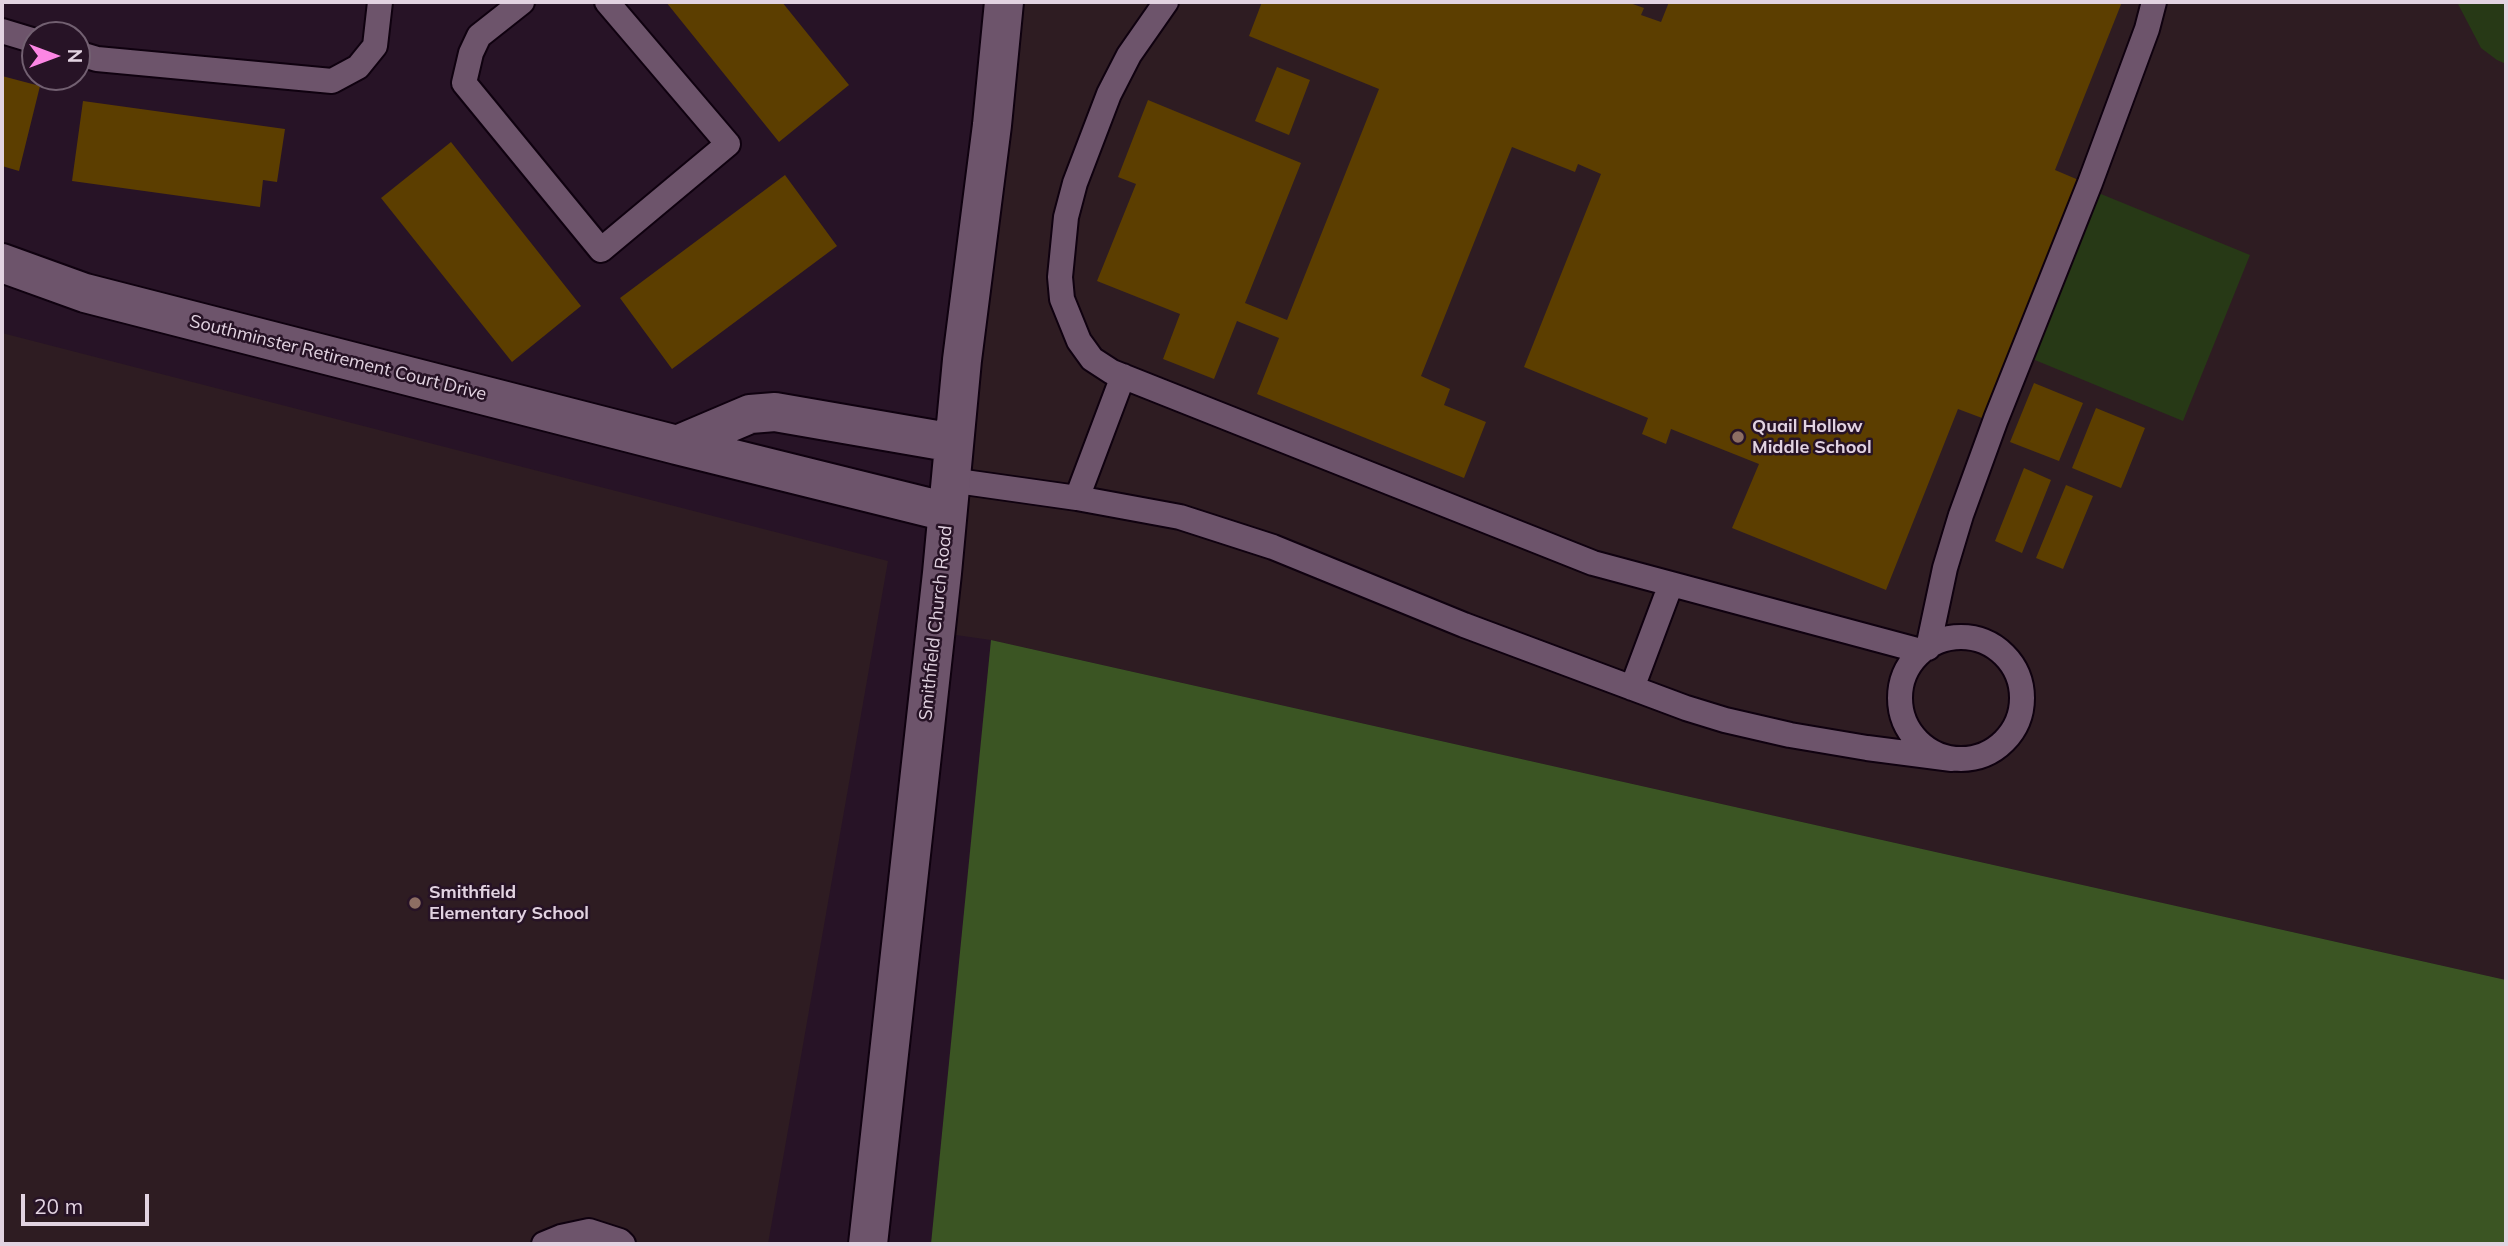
<!DOCTYPE html>
<html>
<head>
<meta charset="utf-8">
<style>
	body { margin:0 }
	#map { position:relative; width:2508px; height:1246px; overflow:hidden; background:#271326; font-family:Mulish,sans-serif }
	canvas { display:block }
	.frame { position:absolute; inset:0; border:4px solid #e2d3e1; pointer-events:none }
	.north { position:absolute; left:21px; top:21px; width:70px; height:70px; box-sizing:border-box; background:#271326; border:2px solid #726071; border-radius:50%; rotate:90deg; font-size:19px; font-weight:700; line-height:28px; text-align:center; color:#e2d3e1 }
	.north::after { content:''; display:block; margin:auto; width:24px; height:32px; background:#fc86e4; clip-path:polygon(50% 0,100% 100%,50% 72%,0 100%) }
	.scale { position:absolute; left:21px; top:1194px; width:128px; height:32px; box-sizing:border-box; border:4px solid #e2d3e1; border-top:0; padding-left:9px; font-size:21px; line-height:24px; white-space:nowrap; color:#e2d3e1; -webkit-text-stroke:5px #271326; paint-order:stroke }
</style>
</head>
<body>
<div id="map">
<canvas width="2508" height="1246"></canvas>
<div class="frame"></div>
<div class="north">N</div>
<div class="scale">20 m</div>
</div>
<script>
const c = document.querySelector('canvas').getContext('2d');
c.lineJoin = 'round';
function fill(path, color) {
  c.fillStyle = color;
  c.fill(path, 'evenodd');
}
function poly(rows) {
  const path = new Path2D();
  for (const r of rows) {
    if (r.length === 3) {
      path.moveTo(r[0] + r[2], r[1]);
      path.arc(r[0], r[1], r[2], 0, 2 * Math.PI);
      continue;
    }
    path.moveTo(r[0], r[1]);
    for (let i = 2; i < r.length; i += 2) path.lineTo(r[i], r[i + 1]);
  }
  return path;
}
function trace(path, color, width, dash) {
  c.strokeStyle = color;
  c.lineWidth = width;
  c.lineCap = dash ? 'butt' : 'round';
  c.setLineDash(dash || []);
  c.stroke(path);
}
function write(font, color, halo, rows, align = 'center') {
  c.font = font + ' Mulish,sans-serif';
  c.lineWidth = 5;
  c.setLineDash([]);
  c.textBaseline = 'middle';
  c.strokeStyle = halo;
  c.fillStyle = color;
  for (const [text, x, y, turn = 0] of rows) {
    c.save();
    c.translate(x, y);
    c.rotate((+turn || 0) * Math.PI / 180);
    c.textAlign = isNaN(turn) ? turn : align;
    if (halo) c.strokeText(text, 0, 0);
    c.fillText(text, 0, 0);
    c.restore();
  }
}
const education = poly([
	[1014,2,2506,2,2506,980,991,640,949,634],
	[2,333,888,561,768,1244,2,1244]
]);
const green = poly([
	[2457,2,2506,2,2506,64,2497,60,2481,48],
	[2079,185,2250,255,2183,421,2013,351]
]);
const forest = poly([
	[991,640,2506,980,2506,1244,931,1244]
]);
const building = poly([
	[666,2,782,2,849,85,779,142],
	[1262,2,1627,2,1644,8,1641,15,1661,22,1669,2,2122,2,2055,170,2081,181,2010,359,2006,358,1982,418,1958,409,1886,590,1732,528,1759,464,1671,429,1666,444,1642,434,1648,418,1524,367,1601,174,1578,164,1575,172,1512,147,1421,376,1450,389,1444,405,1486,422,1464,478,1257,394,1279,338,1237,321,1214,379,1163,359,1180,314,1097,281,1136,184,1118,177,1148,100,1301,163,1245,303,1287,320,1379,89,1249,36],
	[1277,67,1310,80,1289,135,1255,121],
	[2,76,40,86,19,171,2,166],
	[83,101,285,129,277,182,263,180,260,207,72,181],
	[451,142,581,306,512,362,381,198],
	[785,175,837,246,672,369,620,298],
	[2034,383,2083,403,2059,461,2010,442],
	[2096,408,2145,428,2121,488,2072,468],
	[2024,468,2051,480,2022,553,1995,541],
	[2066,485,2093,496,2063,569,2036,558]
]);
const lane = poly([
	[522,2,479,36,471,53,464,83,601,250,728,144,607,2],
	[1166,2,1129,55,1109,94,1075,183,1066,217,1060,277,1062,299,1079,341,1092,359,1112,372,1593,563,1921,651],
	[2,31,35,41],
	[77,53,97,59,332,81,358,67,375,46,380,2],
	[950,480,1077,498,1180,517,1273,547,1464,625,1686,708,1725,720,1790,735,1867,748,1952,759],
	[1077,498,1123,376],
	[1961,698,61],
	[1928,648,1945,568,1961,515,1996,419,2090,183,2147,29,2154,2],
	[1632,688,1671,584],
	[544,1244,561,1237,589,1231,620,1241,623,1244]
]);
const street = poly([
	[2,263,85,293,677,445],
	[947,512,677,445,750,414,775,412,954,443],
	[868,1244,942,573,962,360,992,125,1004,2]
]);
const markers = [
	[1738,437,7,"#8d6e63"],
	[415,903,7,"#8d6e63"]
];
const streetNames = [
	["Southminster Retirement Court Drive",338,358,14],
	["Smithfield Church Road",936,623,-84]
];
const poiNames = [
	["Quail Hollow",1752,427],
	["Middle School",1752,448],
	["Smithfield",429,893],
	["Elementary School",429,914]
];
fill(education, '#2e1c22');
fill(green, '#273916');
fill(forest, '#3b5523');
fill(building, '#5c3e00');
trace(lane, '#0f010f', 28);
trace(street, '#0f010f', 42);
trace(lane, '#6d546b', 24);
trace(street, '#6d546b', 38);
for (const [x, y, r, color] of markers) {
  const dot = new Path2D();
  dot.arc(x, y, r, 0, 2 * Math.PI);
  c.fillStyle = color;
  c.fill(dot);
  trace(dot, '#271326', 2.5);
}
write('18px', '#e2d3e1', '#271326', streetNames);
write('bold 18px', '#e2d3e1', '#271326', poiNames, 'left');
</script>
</body>
</html>
